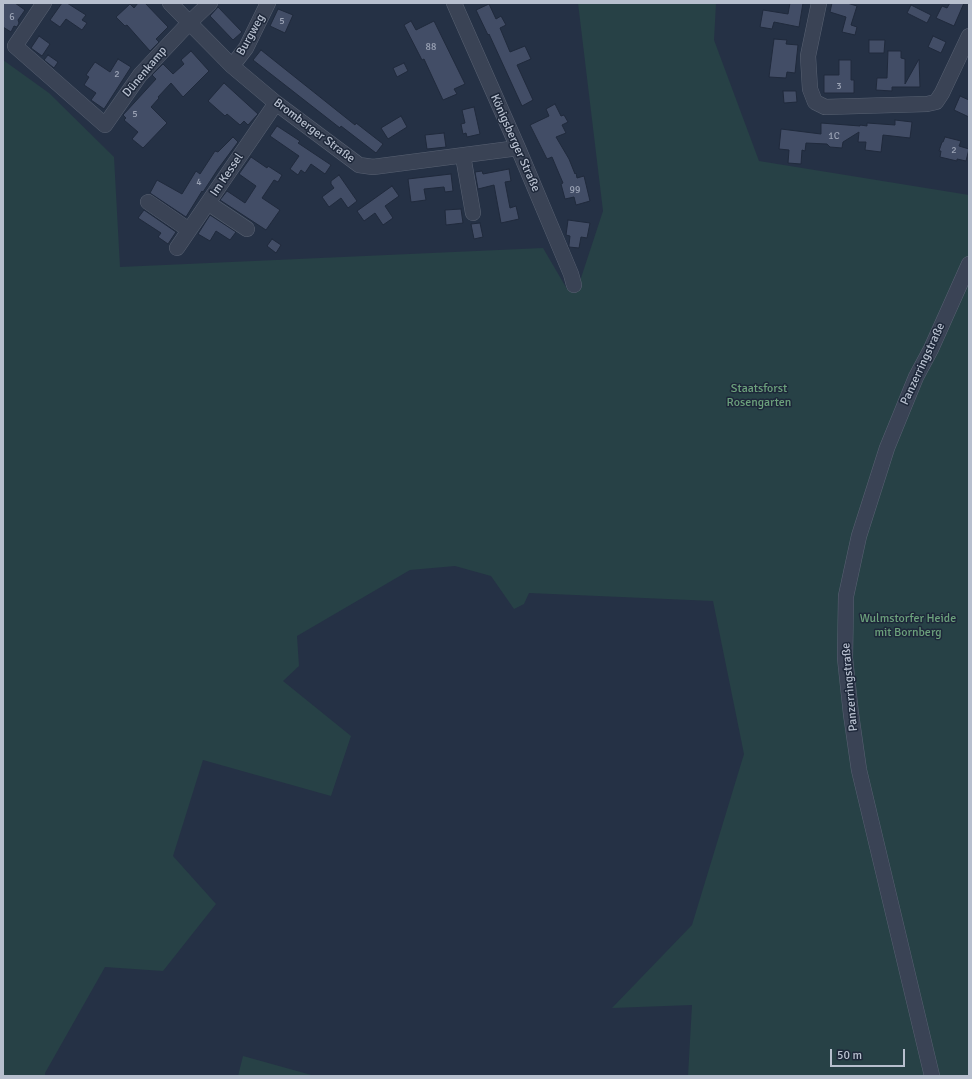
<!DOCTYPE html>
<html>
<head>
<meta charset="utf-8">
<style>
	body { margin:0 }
	#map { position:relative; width:972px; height:1079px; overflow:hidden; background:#253145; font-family:Signika,sans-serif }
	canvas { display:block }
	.frame { position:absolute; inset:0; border:4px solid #b7bfce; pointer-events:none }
	.scale { position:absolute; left:830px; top:1049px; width:75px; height:18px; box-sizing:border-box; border:2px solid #b7bfce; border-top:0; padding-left:5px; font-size:12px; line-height:14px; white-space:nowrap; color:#b7bfce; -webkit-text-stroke:3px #1e283a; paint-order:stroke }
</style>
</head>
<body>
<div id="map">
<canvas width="972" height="1079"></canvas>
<div class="frame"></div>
<div class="scale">50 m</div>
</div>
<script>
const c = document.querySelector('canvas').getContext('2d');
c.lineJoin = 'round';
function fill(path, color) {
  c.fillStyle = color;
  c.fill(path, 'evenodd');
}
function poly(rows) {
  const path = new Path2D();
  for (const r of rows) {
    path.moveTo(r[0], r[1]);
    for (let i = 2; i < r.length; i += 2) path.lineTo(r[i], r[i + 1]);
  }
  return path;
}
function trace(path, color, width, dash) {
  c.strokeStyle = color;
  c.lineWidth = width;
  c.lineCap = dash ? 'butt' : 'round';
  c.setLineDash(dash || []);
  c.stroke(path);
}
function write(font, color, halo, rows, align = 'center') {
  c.font = font + ' Signika,sans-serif';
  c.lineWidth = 3;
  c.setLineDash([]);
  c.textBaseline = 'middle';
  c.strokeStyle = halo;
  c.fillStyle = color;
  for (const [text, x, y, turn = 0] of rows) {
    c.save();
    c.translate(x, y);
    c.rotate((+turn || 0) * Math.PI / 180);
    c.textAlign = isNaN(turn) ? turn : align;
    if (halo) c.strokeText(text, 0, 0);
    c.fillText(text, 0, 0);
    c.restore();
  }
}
const green = poly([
	[578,3,716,3,714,40,759,161,969,195,969,1076,688,1076,692,1005,612,1008,692,925,744,754,713,601,529,593,524,604,514,609,491,576,455,566,410,570,297,636,299,666,283,681,351,736,331,796,203,760,173,856,216,904,163,971,105,967,45,1073,45,1076,3,1076,3,60,49,93,114,157,120,267,543,248,567,289,578,287,603,211],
	[243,1056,315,1076,238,1076]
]);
const building = poly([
	[3,3,15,3,25,10,18,20,19,23,17,27,14,26,11,32,3,27,3,3],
	[62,3,67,3,86,15,82,20,87,23,82,30,66,19,60,27,50,20,62,3],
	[138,3,145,3,168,27,156,39,159,42,150,51,127,25,125,26,116,17,130,4,134,8,138,3],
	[790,3,803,3,799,27,774,22,772,29,760,27,763,10,788,14,790,3],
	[832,3,847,3,857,6,851,25,857,27,855,35,842,32,846,17,830,12,832,3],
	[950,3,964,3,954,26,936,18,942,6,947,8,950,3],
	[489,4,496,19,501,16,506,25,500,28,510,52,525,46,531,59,517,65,533,100,522,106,489,34,488,35,476,10,489,4],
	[911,5,931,15,927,23,907,13,911,5],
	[218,7,242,32,233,40,210,16,218,7],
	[278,9,293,15,285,33,270,26,278,9],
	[411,21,416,30,434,21,465,84,454,89,457,94,443,100,424,59,422,60,404,25,411,21],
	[39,36,50,44,42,56,31,48,39,36],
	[933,36,946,42,941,53,928,47,933,36],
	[774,39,787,40,786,44,798,45,795,73,787,72,786,78,769,77,774,39],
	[869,40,885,40,884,53,869,53,869,40],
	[261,50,355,125,356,123,383,144,376,153,341,126,340,128,253,60,261,50],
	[191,51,209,71,183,97,171,83,158,97,159,98,151,107,167,123,143,148,132,139,138,132,124,120,126,118,123,115,156,79,152,75,163,64,173,74,184,64,181,60,191,51],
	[888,51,901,51,901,58,905,59,905,84,919,59,920,87,892,87,892,91,876,90,877,78,887,78,888,51],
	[48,55,58,62,54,68,44,60,48,55],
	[118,59,131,67,104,109,91,100,96,93,84,85,89,77,86,75,95,62,110,72,118,59],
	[839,60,851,60,851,80,854,80,854,93,824,93,824,75,839,75,839,60],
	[404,63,408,71,397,77,393,68,404,63],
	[224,83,258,114,248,125,244,121,240,125,227,114,225,116,208,101,224,83],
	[783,91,796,91,797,102,784,103,783,91],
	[960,96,969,100,969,117,954,110,960,96],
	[555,104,561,116,564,115,568,122,562,125,566,133,556,137,569,159,575,174,576,173,577,178,584,176,590,201,576,205,574,197,565,199,561,184,563,183,552,157,547,159,530,125,549,116,546,109,555,104],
	[474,107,480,134,467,137,466,133,463,134,461,124,465,123,462,110,474,107],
	[401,116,407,127,388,139,381,128,401,116],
	[895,120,912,122,910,138,883,135,881,152,865,150,866,142,858,142,859,132,843,142,842,148,830,147,827,144,806,143,805,151,802,150,801,164,788,163,789,150,779,149,781,129,821,134,821,123,860,126,860,125,867,126,867,123,895,125,895,120],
	[277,126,300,141,298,143,331,165,325,174,311,164,305,173,301,170,298,175,290,169,299,156,270,136,277,126],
	[444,133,446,147,427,149,425,135,444,133],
	[233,137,238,142,218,169,203,192,202,191,186,217,150,193,157,180,182,194,196,171,200,174,215,151,218,152,233,137],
	[945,137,961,141,959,146,969,149,966,161,957,159,957,161,940,157,941,151,939,151,942,142,943,142,945,137],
	[251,157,267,168,268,166,282,175,278,182,274,180,262,198,280,210,266,230,220,200,227,191,245,203,256,186,239,174,251,157],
	[509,169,511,181,505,182,510,208,516,206,519,219,501,223,494,185,478,189,475,172,482,171,483,174,509,169],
	[451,174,453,191,445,192,444,187,424,189,426,200,411,202,408,179,451,174],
	[339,175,357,201,348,208,341,198,329,207,322,197,334,188,331,184,331,181,339,175],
	[392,186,399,196,385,206,393,218,383,225,375,213,364,221,357,211,392,186],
	[461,209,463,223,446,225,445,210,461,209],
	[144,210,176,232,168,244,158,237,161,233,138,218,144,210],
	[210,215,236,232,230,240,216,231,210,241,198,234,210,215],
	[568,220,590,223,587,238,581,237,579,248,569,247,569,245,570,236,566,235,568,220],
	[480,223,483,237,474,239,471,224,480,223],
	[272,239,281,245,276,253,267,246,272,239]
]);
const minor = poly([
	[44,3,15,46,105,125,140,75,189,23,210,3],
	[170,3,232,66,276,103,359,165,373,167,518,148],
	[454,3,518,148,571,274,574,285],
	[819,3,808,56,810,89,815,102,825,107,927,104,936,102,942,93,969,36],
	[232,66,246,48,268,3],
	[463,156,473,213],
	[148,202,189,230],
	[208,203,247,229],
	[177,248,276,103],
	[932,1076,859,770,851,714,845,658,846,596,859,536,887,448,916,377,931,349,969,264]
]);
const numberNames = [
	["6",12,17],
	["5",282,21],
	["88",431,47],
	["2",117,74],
	["3",839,86],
	["5",135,114],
	["1C",834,136],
	["2",954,150],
	["4",199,182],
	["99",575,190]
];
const streetNames = [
	["Burgweg",251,35,-61],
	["Dünenkamp",145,72,-50],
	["Bromberger Straße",314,131,37],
	["Königsberger Straße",515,143,66],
	["Im Kessel",227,175,-56],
	["Panzerringstraße",923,364,-65],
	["Panzerringstraße",850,687,-95]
];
const parkNames = [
	["Staatsforst",759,389],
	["Rosengarten",759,403],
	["Wulmstorfer Heide",908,619],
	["mit Bornberg",908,633]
];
fill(green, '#274146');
fill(building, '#424d66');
trace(building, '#202a3c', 1);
trace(minor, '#586172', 16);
trace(minor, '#3a4355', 15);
write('10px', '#9aa2b4', null, numberNames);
write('12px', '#b7bfce', '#1e283a', streetNames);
write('12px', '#6ca17c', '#1e283a', parkNames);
</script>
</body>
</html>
